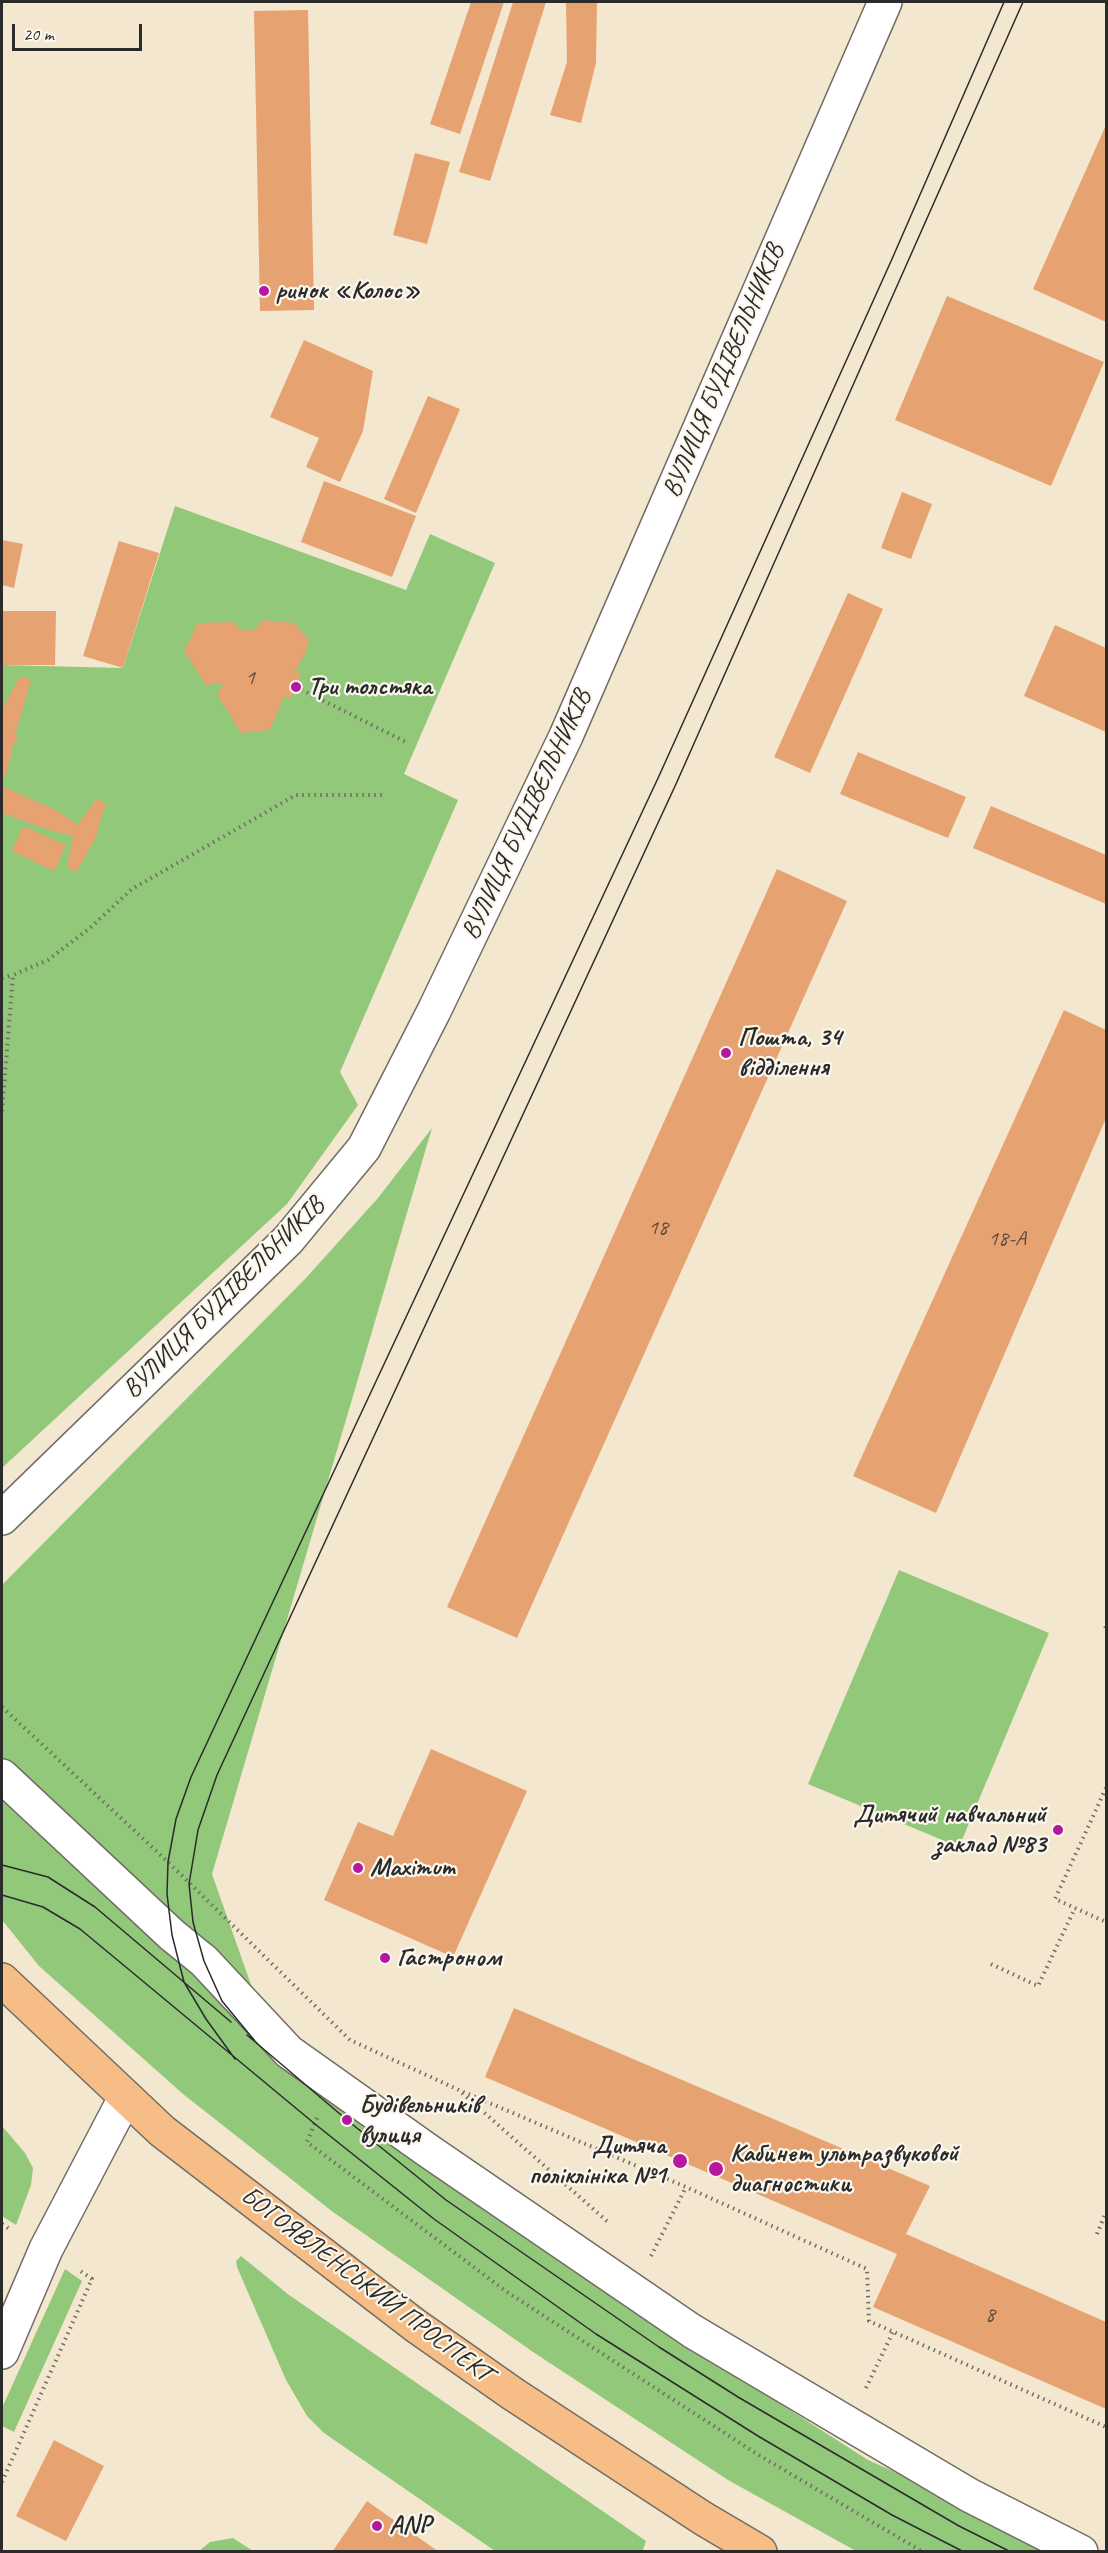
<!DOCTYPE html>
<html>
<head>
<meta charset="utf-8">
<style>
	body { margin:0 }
	#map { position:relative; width:1108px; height:2553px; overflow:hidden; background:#f4e7cf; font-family:Caveat,sans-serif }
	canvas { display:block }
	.frame { position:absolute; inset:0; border:3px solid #2b2b2b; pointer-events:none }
	.scale { position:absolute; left:12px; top:24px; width:130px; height:27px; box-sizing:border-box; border:3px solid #2b2b2b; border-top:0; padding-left:8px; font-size:18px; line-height:21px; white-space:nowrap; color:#2b2b2b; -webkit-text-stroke:4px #fbf7ec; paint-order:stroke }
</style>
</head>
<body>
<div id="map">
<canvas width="1108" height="2553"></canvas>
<div class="frame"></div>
<div class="scale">20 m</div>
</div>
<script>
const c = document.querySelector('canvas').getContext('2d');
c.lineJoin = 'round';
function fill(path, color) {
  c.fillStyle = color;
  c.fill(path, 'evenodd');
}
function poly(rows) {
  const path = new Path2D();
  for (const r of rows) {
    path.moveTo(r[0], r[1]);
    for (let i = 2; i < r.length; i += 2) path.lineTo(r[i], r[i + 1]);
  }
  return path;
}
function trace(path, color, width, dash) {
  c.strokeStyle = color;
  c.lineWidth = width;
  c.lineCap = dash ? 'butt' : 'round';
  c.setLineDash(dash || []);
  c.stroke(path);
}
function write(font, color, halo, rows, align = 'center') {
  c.font = font + ' Caveat,sans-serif';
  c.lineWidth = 4.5;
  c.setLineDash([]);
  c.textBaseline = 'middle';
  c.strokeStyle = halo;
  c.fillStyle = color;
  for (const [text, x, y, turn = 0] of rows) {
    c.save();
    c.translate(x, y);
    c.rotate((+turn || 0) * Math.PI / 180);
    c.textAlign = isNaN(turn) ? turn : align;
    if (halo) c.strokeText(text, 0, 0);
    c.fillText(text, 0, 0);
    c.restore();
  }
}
const green = poly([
	[175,506,406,590,430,534,495,563,404,774,458,800,340,1072,358,1105,287,1204,2,1468,2,665,123,668],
	[432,1128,212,1874,274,2050,570,2269,868,2460,1072,2551,856,2551,728,2480,533,2352,333,2212,183,2094,39,1966,2,1920,2,1585,305,1279,378,1198],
	[899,1570,1049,1633,959,1847,808,1784],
	[2,2126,25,2153,33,2168,31,2185,16,2225,2,2216],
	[241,2256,289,2295,646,2541,643,2550,495,2551,324,2433,307,2416,286,2380,237,2267,236,2261],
	[65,2269,82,2281,14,2432,2,2426,2,2408],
	[233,2538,253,2551,199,2551,210,2542]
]);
const building = poly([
	[471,2,504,2,460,134,430,124],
	[513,2,546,2,490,181,459,172],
	[566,2,597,2,596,63,581,123,550,115,567,62],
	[308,10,314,310,260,311,254,11],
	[1106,125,1106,322,1033,289],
	[415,153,450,162,427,244,393,235],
	[947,296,1104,362,1051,486,895,420],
	[304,340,373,371,363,431,340,482,306,467,319,438,270,417],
	[428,396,460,409,416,513,384,499],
	[324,481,416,516,392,577,301,542],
	[902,492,932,504,911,559,881,548],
	[2,540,23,544,14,588,2,585],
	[119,541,159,553,123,668,83,656],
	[848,593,883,609,810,773,774,757],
	[2,611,56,611,55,665,2,665],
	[263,620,294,623,309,640,306,652,295,672,301,674,296,687,290,699,284,696,270,730,241,733,217,694,224,683,206,685,184,651,198,623,233,622,243,631,255,629],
	[1055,625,1106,648,1106,732,1024,696],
	[20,676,31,680,15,736,18,739,13,745,7,772,2,784,2,710],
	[858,752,966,797,948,838,840,794],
	[2,786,57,811,78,825,96,799,106,803,95,839,76,872,67,868,73,836,49,830,2,813],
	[991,806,1106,855,1106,904,973,848],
	[23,826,66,845,54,871,12,851],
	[777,869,847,901,517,1638,447,1607],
	[1064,1010,1106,1030,1106,1118,936,1513,853,1476],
	[431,1749,527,1791,453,1957,324,1900,358,1822,393,1836],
	[514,2008,930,2186,906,2234,1106,2322,1106,2409,873,2307,897,2254,485,2077],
	[54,2440,104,2466,66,2541,16,2516],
	[367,2501,439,2552,332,2552]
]);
const path = poly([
	[296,687,408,743],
	[2,978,13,975],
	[2,1111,13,975,48,960,90,928,132,889,296,795,382,795],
	[1105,1626,1106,1628],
	[2,1707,168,1862,350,2040,459,2090,686,2187,867,2269,869,2321,1106,2427],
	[1106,1788,1055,1899,1106,1922],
	[991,1964,1038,1986,1075,1908],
	[462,2093,609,2223],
	[317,2118,307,2142,507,2292,757,2454,923,2552],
	[2,2224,11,2230],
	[1097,2234,1106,2212],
	[651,2256,686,2187],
	[866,2388,893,2332],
	[2,2482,92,2279,79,2270]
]);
const minor = poly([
	[2,1518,288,1240,364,1148,434,1011,566,736,885,2],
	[2,1776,172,1935,204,1961,289,2052,430,2152,692,2331,969,2495,1081,2552],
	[2,2352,46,2249,125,2098]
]);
const major = poly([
	[2,1980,162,2131,416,2326,513,2394,704,2519,760,2552]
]);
const tram = poly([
	[2,1865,48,1877,95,1907,231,2022],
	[2,1895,43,1907,80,1929,315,2124,434,2219,596,2334,758,2436,892,2515,964,2552],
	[247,2035,347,2120,446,2200,659,2347,738,2397,959,2526,1011,2552],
	[254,2040,222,2001,204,1961,193,1922,189,1884,198,1830,217,1775,676,784,1023,2],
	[235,2059,206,2019,184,1982,172,1935,167,1894,168,1862,176,1819,191,1777,659,776,892,259,1004,2]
]);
const markers = [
	[264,291,6,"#b5179e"],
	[296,687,6,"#b5179e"],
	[726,1053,6,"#b5179e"],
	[1058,1830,6,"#b5179e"],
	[358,1868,6,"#b5179e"],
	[385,1958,6,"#b5179e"],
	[347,2120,6,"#b5179e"],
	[680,2161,8,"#b5179e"],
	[716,2169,8,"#b5179e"],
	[377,2526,6,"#b5179e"]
];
const numberNames = [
	["1",250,678],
	["18",658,1228],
	["18-А",1007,1239],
	["8",990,2315]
];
const poiNames = [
	["ринок «Колос»",276,291],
	["Три толстяка",308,687],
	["Пошта, 34",738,1038],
	["відділення",738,1068],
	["Дитячий навчальний",1046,1815,"right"],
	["заклад №83",1046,1845,"right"],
	["Maximum",370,1868],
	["Гастроном",397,1958],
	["Будівельників",359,2105],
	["вулиця",359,2135],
	["Дитяча",666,2146,"right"],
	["поліклініка №1",666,2176,"right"],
	["Кабинет ультразвуковой",730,2154],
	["диагностики",730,2184],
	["ANP",389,2526]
];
const streetNames = [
	["ВУЛИЦЯ БУДІВЕЛЬНИКІВ",724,371,-67],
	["ВУЛИЦЯ БУДІВЕЛЬНИКІВ",527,815,-65],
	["ВУЛИЦЯ БУДІВЕЛЬНИКІВ",224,1298,-45],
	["БОГОЯВЛЕНСЬКИЙ ПРОСПЕКТ",366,2285,37]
];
fill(green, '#92c87a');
fill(building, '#e6a270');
trace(minor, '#716d64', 36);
trace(major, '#716d64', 36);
trace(path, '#716d64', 4, [1.5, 4.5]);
trace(minor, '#fff', 33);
trace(major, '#f6be86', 33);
trace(tram, '#2b2b2b', 1.5);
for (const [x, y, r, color] of markers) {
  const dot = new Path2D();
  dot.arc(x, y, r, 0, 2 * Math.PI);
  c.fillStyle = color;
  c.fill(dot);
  trace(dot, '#fbf7ec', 2);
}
write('22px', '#5a493c', null, numberNames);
write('bold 26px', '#2b2b2b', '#fbf7ec', poiNames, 'left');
write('26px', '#2b2b2b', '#fbf7ec', streetNames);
</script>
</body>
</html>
